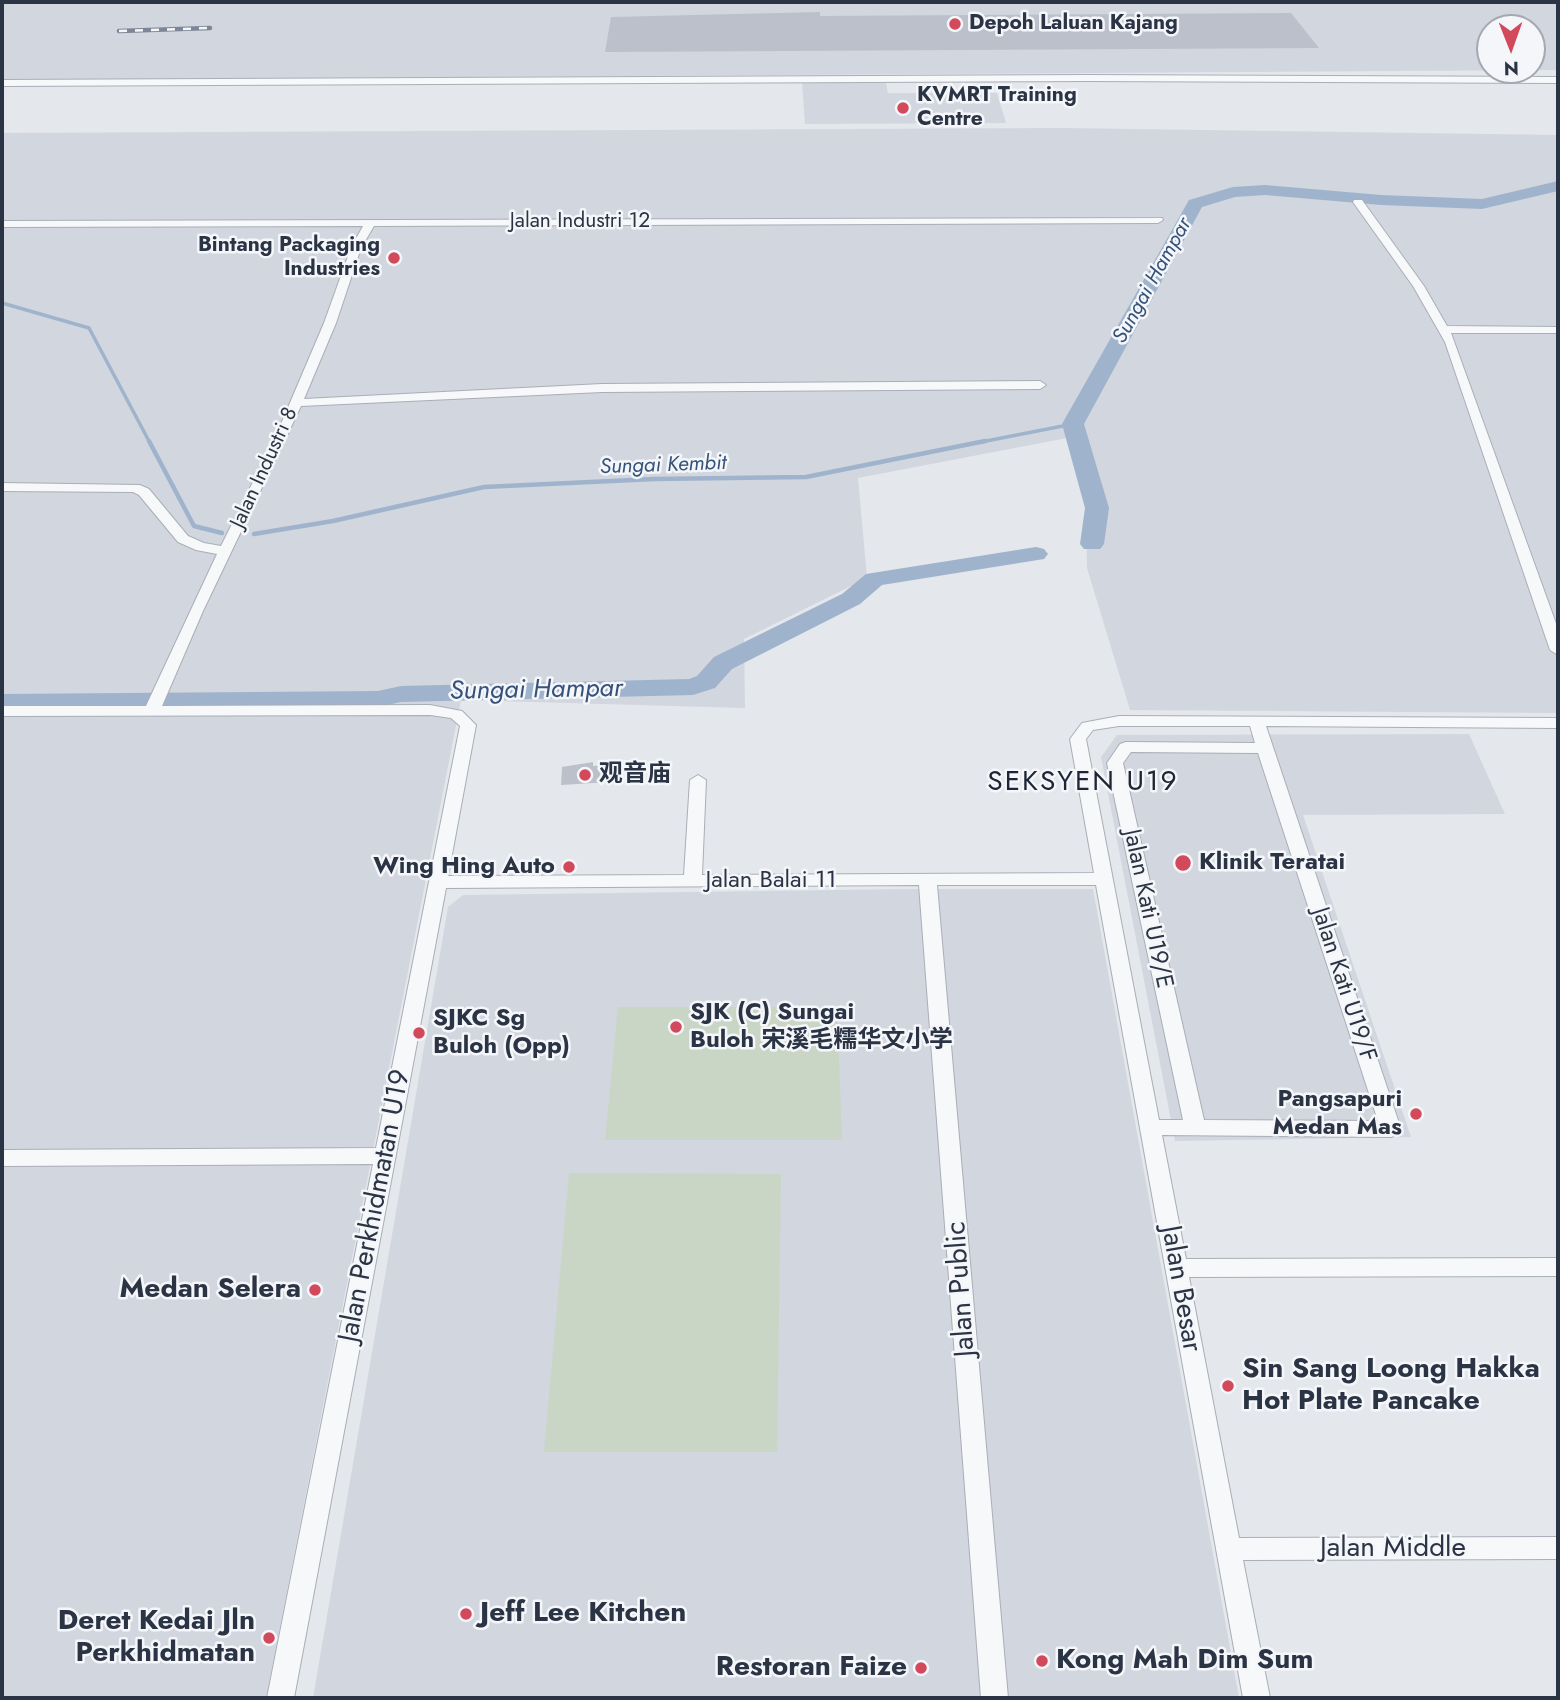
<!DOCTYPE html>
<html>
<head>
<meta charset="utf-8">
<style>
	body { margin:0 }
	#map { position:relative; width:1560px; height:1700px; overflow:hidden; background:#e4e7ec; font-family:Jost,sans-serif }
	canvas { display:block }
	.frame { position:absolute; inset:0; border:4px solid #2b3445; pointer-events:none }
	.north { position:absolute; left:1476px; top:14px; width:70px; height:70px; box-sizing:border-box; background:#f4f6f9; border:2px solid #a4a8b1; border-radius:50%; rotate:179deg; font-size:19px; font-weight:700; line-height:28px; text-align:center; color:#2b3445 }
	.north::after { content:''; display:block; margin:auto; width:24px; height:32px; background:#d1495b; clip-path:polygon(50% 0,100% 100%,50% 72%,0 100%) }
</style>
</head>
<body>
<div id="map">
<canvas width="1560" height="1700"></canvas>
<div class="frame"></div>
<div class="north">N</div>
</div>
<script>
const c = document.querySelector('canvas').getContext('2d');
c.lineJoin = 'round';
function fill(path, color) {
  c.fillStyle = color;
  c.fill(path, 'evenodd');
}
function poly(rows) {
  const path = new Path2D();
  for (const r of rows) {
    path.moveTo(r[0], r[1]);
    for (let i = 2; i < r.length; i += 2) path.lineTo(r[i], r[i + 1]);
  }
  return path;
}
function trace(path, color, width, dash) {
  c.strokeStyle = color;
  c.lineWidth = width;
  c.lineCap = dash ? 'butt' : 'round';
  c.setLineDash(dash || []);
  c.stroke(path);
}
function write(font, color, halo, rows, align = 'center') {
  c.font = font + ' Jost,"Noto Sans SC",sans-serif';
  c.lineWidth = 5;
  c.setLineDash([]);
  c.textBaseline = 'middle';
  c.strokeStyle = halo;
  c.fillStyle = color;
  for (const [text, x, y, turn = 0] of rows) {
    c.save();
    c.translate(x, y);
    c.rotate((+turn || 0) * Math.PI / 180);
    c.textAlign = isNaN(turn) ? turn : align;
    if (halo) c.strokeText(text, 0, 0);
    c.fillText(text, 0, 0);
    c.restore();
  }
}
const built = poly([
	[276,2,1558,2,1558,70,2,80,2,3],
	[1490,28,1532,28,1532,70,1490,70],
	[802,83,886,83,888,93,997,93,1006,123,805,124],
	[1062,128,1558,135,1558,713,1130,710,1087,568,1086,504,1067,438,858,478,867,578,744,639,745,708,461,700,266,1698,2,1698,2,133],
	[1469,734,1505,814,1303,815,1411,1137,1175,1141,1101,757,1117,735],
	[911,889,1093,889,1239,1698,313,1698,448,907,463,895]
]);
const green = poly([
	[618,1007,837,1007,842,1140,605,1140],
	[569,1173,781,1174,777,1452,544,1452]
]);
const streamFar1 = poly([
	[2,303,89,328,150,443],
	[976,443,1073,424]
]);
const stream = poly([
	[149,441,194,526,222,533],
	[254,534,333,521,484,487,654,479,806,477,985,441]
]);
const river = poly([
	[1558,181,1558,191,1482,209,1381,205,1265,195,1235,197,1202,207,1084,424,1109,508,1104,544,1100,549,1084,549,1080,544,1085,508,1062,424,1189,200,1233,187,1265,185,1381,195,1482,199,1558,181],
	[1036,547,1044,549,1048,554,1044,559,882,585,860,604,732,669,715,688,693,695,401,702,378,707,2,710,2,694,378,691,401,686,689,679,697,676,714,657,842,594,866,574,1036,547]
]);
const building = poly([
	[820,12,820,16,1291,13,1319,48,605,52,611,17],
	[593,762,593,766,609,765,609,782,561,785,562,767]
]);
const minor = poly([
	[1086,75,1558,77,1558,83,1086,81,2,86,2,80,1086,75],
	[1354,200,1362,200,1424,286,1447,326,1558,327,1558,333,1451,333,1558,629,1558,655,1550,650,1445,342,1413,286,1353,202,1354,200],
	[1162,218,1163,220,1158,223,374,226,361,248,336,323,304,399,602,384,1040,381,1046,385,1040,389,602,392,301,406,203,611,162,706,430,705,462,711,476,725,448,876,684,875,690,780,698,775,706,780,702,875,1094,873,1070,739,1082,723,1119,716,1558,718,1558,728,1266,726,1401,1129,1398,1134,1391,1137,1162,1135,1186,1259,1558,1258,1558,1276,1189,1277,1239,1538,1558,1537,1558,1559,1243,1560,1270,1698,1243,1698,1096,885,937,885,1008,1698,981,1698,919,885,446,888,294,1698,267,1698,373,1164,2,1166,2,1150,376,1148,460,726,451,718,430,715,2,716,2,706,146,706,217,554,196,550,178,542,139,495,133,492,2,491,2,483,140,485,149,489,188,536,204,543,221,546,275,438,324,323,351,248,363,226,2,227,2,221,1162,218],
	[1119,726,1250,726,1255,743,1126,742,1120,744,1107,763,1183,1120,1159,1120,1086,739,1093,730,1119,726],
	[1131,752,1258,753,1378,1121,1204,1120,1123,763,1131,752]
]);
const rail = poly([
	[119,31,210,28]
]);
const markers = [
	[955,24,7,"#d1495b"],
	[903,108,7,"#d1495b"],
	[394,258,7,"#d1495b"],
	[585,775,7,"#d1495b"],
	[1183,863,9,"#d1495b"],
	[569,867,7,"#d1495b"],
	[676,1027,7,"#d1495b"],
	[419,1033,7,"#d1495b"],
	[1416,1114,7,"#d1495b"],
	[315,1290,7,"#d1495b"],
	[1228,1386,7,"#d1495b"],
	[466,1614,7,"#d1495b"],
	[269,1638,7,"#d1495b"],
	[1042,1661,7,"#d1495b"],
	[921,1668,7,"#d1495b"]
];
const farPoinames = [
	["Depoh Laluan Kajang",969,24],
	["KVMRT Training",917,96],
	["Centre",917,120],
	["Bintang Packaging",380,246,"right"],
	["Industries",380,270,"right"]
];
const farStreetnames = [
	["Jalan Industri 12",580,222],
	["Jalan Industri 8",265,468,-65]
];
const farWaternames = [
	["Sungai Hampar",1153,281,-61],
	["Sungai Kembit",663,466,-2]
];
const poiNames = [
	["观音庙",599,775],
	["Klinik Teratai",1199,863],
	["Wing Hing Auto",555,867,"right"],
	["SJK (C) Sungai",690,1013],
	["Buloh 宋溪毛糯华文小学",690,1041],
	["SJKC Sg",433,1019],
	["Buloh (Opp)",433,1047],
	["Pangsapuri",1402,1100,"right"],
	["Medan Mas",1402,1128,"right"]
];
const streetNames = [
	["Jalan Balai 11",771,881],
	["Jalan Kati U19/E",1147,909,78],
	["Jalan Kati U19/F",1343,985,72]
];
const waterNames = [
	["Sungai Hampar",536,691,-1]
];
const quarterNames = [
	["SEKSYEN U19",1083,783]
];
const nearStreetnames = [
	["Jalan Perkhidmatan U19",376,1206,-79],
	["Jalan Public",962,1289,-94],
	["Jalan Besar",1180,1289,80],
	["Jalan Middle",1393,1549]
];
const nearPoinames = [
	["Medan Selera",301,1290],
	["Sin Sang Loong Hakka",1242,1370,"left"],
	["Hot Plate Pancake",1242,1402,"left"],
	["Jeff Lee Kitchen",480,1614,"left"],
	["Deret Kedai Jln",255,1622],
	["Perkhidmatan",255,1654],
	["Kong Mah Dim Sum",1056,1661,"left"],
	["Restoran Faize",907,1668]
];
fill(built, '#d2d6de');
fill(green, '#c9d6c5');
trace(streamFar1, '#9fb4cc', 3.5);
trace(stream, '#9fb4cc', 4.5);
fill(river, '#9fb4cc');
fill(building, '#bbc0ca');
trace(minor, '#a9aeb7', 2);
fill(minor, '#f7f8fa');
trace(rail, '#7d8696', 4.5);
trace(rail, '#f4f6f9', 2.5, [8]);
for (const [x, y, r, color] of markers) {
  const dot = new Path2D();
  dot.arc(x, y, r, 0, 2 * Math.PI);
  c.fillStyle = color;
  c.fill(dot);
  trace(dot, '#f4f6f9', 2.5);
}
write('bold 21px', '#2b3445', '#f4f6f9', farPoinames, 'left');
write('21px', '#2b3445', '#f4f6f9', farStreetnames);
write('italic 21px', '#34527a', '#f4f6f9', farWaternames);
write('bold 24px', '#2b3445', '#f4f6f9', poiNames, 'left');
write('24px', '#2b3445', '#f4f6f9', streetNames);
write('italic 26px', '#34527a', '#f4f6f9', waterNames);
c.letterSpacing = '2px';
write('28px', '#1d2536', '#f4f6f9', quarterNames);
c.letterSpacing = '0px';
write('28px', '#2b3445', '#f4f6f9', nearStreetnames);
write('bold 28px', '#2b3445', '#f4f6f9', nearPoinames, 'right');
</script>
</body>
</html>
